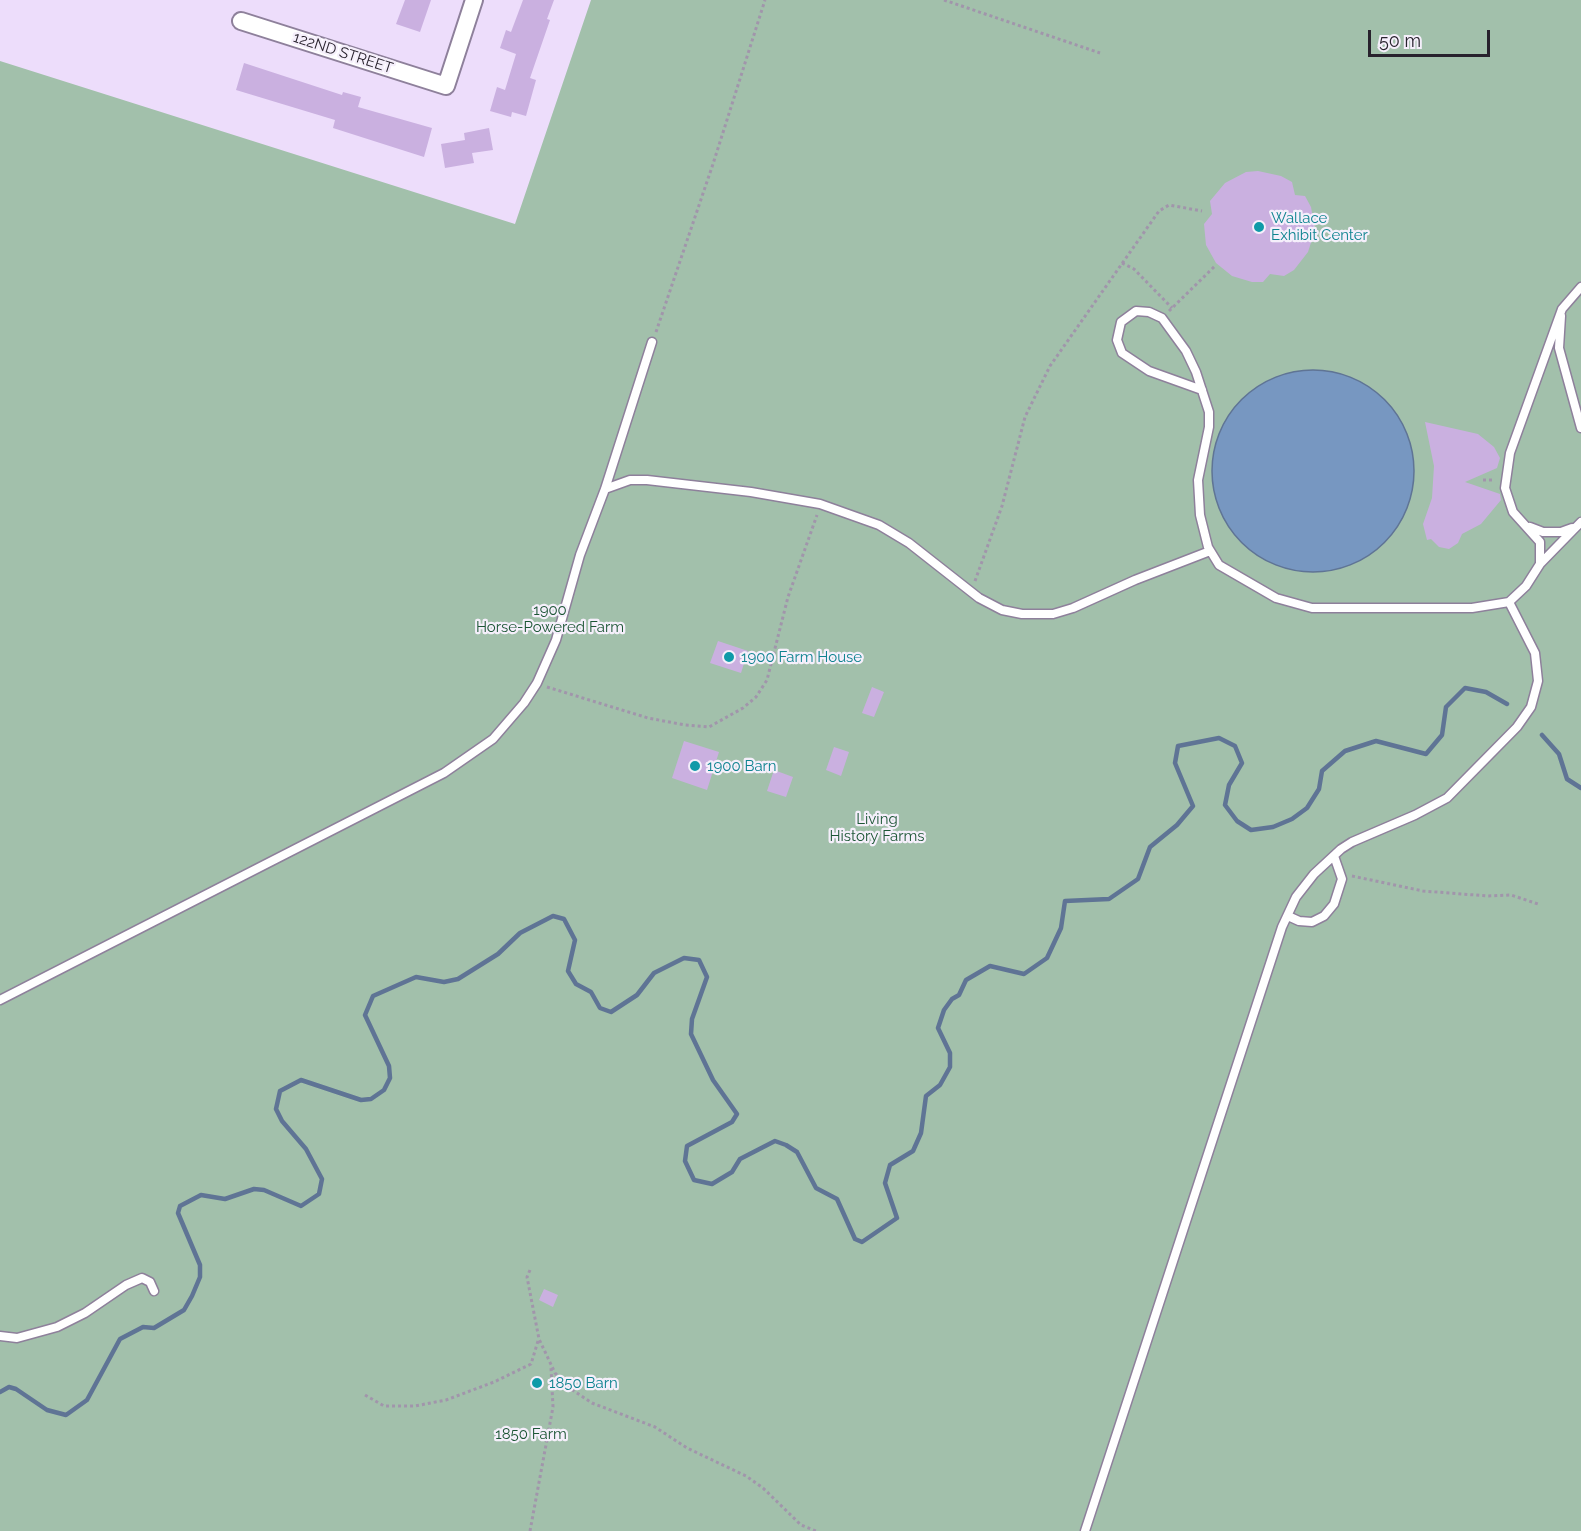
<!DOCTYPE html>
<html>
<head>
<meta charset="utf-8">
<style>
	body { margin:0 }
	#map { position:relative; width:1581px; height:1531px; overflow:hidden; background:#edddfb; font-family:Raleway,sans-serif }
	canvas { display:block }
	.scale { position:absolute; left:1368px; top:30px; width:122px; height:27px; box-sizing:border-box; border:3px solid #28222d; border-top:0; padding-left:8px; font-size:18px; line-height:21px; white-space:nowrap; color:#28222d; -webkit-text-stroke:4px #f5effb; paint-order:stroke }
</style>
</head>
<body>
<div id="map">
<canvas width="1581" height="1531"></canvas>
<div class="scale">50 m</div>
</div>
<script>
const c = document.querySelector('canvas').getContext('2d');
c.lineJoin = 'round';
function fill(path, color) {
  c.fillStyle = color;
  c.fill(path, 'evenodd');
}
function poly(rows) {
  const path = new Path2D();
  for (const r of rows) {
    if (r.length === 3) {
      path.moveTo(r[0] + r[2], r[1]);
      path.arc(r[0], r[1], r[2], 0, 2 * Math.PI);
      continue;
    }
    path.moveTo(r[0], r[1]);
    for (let i = 2; i < r.length; i += 2) path.lineTo(r[i], r[i + 1]);
  }
  return path;
}
function trace(path, color, width, dash) {
  c.strokeStyle = color;
  c.lineWidth = width;
  c.lineCap = dash ? 'butt' : 'round';
  c.setLineDash(dash || []);
  c.stroke(path);
}
function write(font, color, halo, rows, align = 'center') {
  c.font = font + ' Raleway,sans-serif';
  c.lineWidth = 4.5;
  c.setLineDash([]);
  c.textBaseline = 'middle';
  c.strokeStyle = halo;
  c.fillStyle = color;
  for (const [text, x, y, turn = 0] of rows) {
    c.save();
    c.translate(x, y);
    c.rotate((+turn || 0) * Math.PI / 180);
    c.textAlign = isNaN(turn) ? turn : align;
    if (halo) c.strokeText(text, 0, 0);
    c.fillText(text, 0, 0);
    c.restore();
  }
}
const green = poly([
	[591,0,1581,0,1581,1531,0,1531,0,61,515,224]
]);
const water = poly([
	[1313,471,101]
]);
const stream = poly([
	[1542,735,1559,754,1567,779,1581,788],
	[0,1392,9,1387,16,1389,47,1410,66,1415,87,1400,120,1339,143,1327,154,1328,184,1310,192,1296,200,1277,200,1265,178,1213,180,1206,201,1195,225,1199,254,1189,264,1190,301,1206,319,1194,322,1179,306,1149,282,1121,276,1109,280,1091,301,1080,361,1100,371,1099,384,1090,390,1078,389,1066,365,1015,373,996,416,977,444,982,458,979,498,954,520,933,553,916,564,919,575,940,568,971,576,984,591,992,600,1008,611,1012,637,995,654,973,684,958,699,960,707,977,692,1019,691,1034,713,1080,737,1114,732,1122,687,1146,685,1161,694,1180,712,1184,732,1172,740,1159,775,1141,786,1145,797,1152,816,1188,837,1199,855,1239,862,1242,897,1218,885,1183,890,1165,913,1151,921,1133,926,1096,940,1085,950,1067,950,1053,938,1028,944,1010,952,999,959,995,966,980,990,966,1024,974,1047,958,1061,928,1065,901,1109,899,1138,879,1150,847,1177,825,1193,806,1175,763,1178,746,1219,738,1235,746,1242,763,1229,785,1225,805,1237,821,1251,830,1273,827,1292,819,1307,808,1319,789,1322,771,1345,751,1376,741,1426,754,1442,735,1446,707,1465,688,1486,692,1507,704]
]);
const building = poly([
	[405,0,431,0,420,32,396,24],
	[523,0,554,0,547,19,550,20,530,78,536,80,526,116,512,112,511,117,490,111,497,87,505,90,516,54,500,48,506,30,511,32],
	[244,63,342,95,343,92,361,97,358,107,432,128,424,157,333,128,335,120,236,90],
	[489,128,493,150,472,153,474,163,445,168,441,144,465,140,464,133],
	[1258,171,1281,176,1292,182,1295,195,1305,196,1311,207,1315,230,1308,252,1294,270,1284,276,1270,274,1263,282,1252,282,1232,276,1216,263,1206,245,1204,224,1212,214,1210,201,1225,183,1246,172],
	[1425,422,1478,434,1494,447,1500,458,1497,468,1465,482,1500,494,1501,500,1481,524,1462,534,1458,543,1449,549,1439,547,1431,539,1427,540,1423,524,1432,498,1434,466],
	[718,641,748,651,741,673,710,663],
	[872,687,884,692,874,717,862,713],
	[684,741,719,752,707,790,672,778],
	[834,747,849,752,841,776,826,770],
	[774,770,793,777,786,797,767,791],
	[544,1289,558,1295,553,1307,539,1300]
]);
const path = poly([
	[944,0,1100,53],
	[1122,263,1134,269,1172,308],
	[1169,311,1215,266],
	[656,332,713,164,765,0],
	[1483,480,1493,480],
	[975,581,1002,506,1025,417,1050,366,1159,211,1169,205,1202,211],
	[547,687,648,718,685,725,709,727,743,708,756,697,767,680,788,597,817,515],
	[1352,876,1423,891,1488,896,1511,895,1538,904],
	[530,1270,527,1277,539,1339,555,1373,571,1389,592,1403,655,1427,687,1448,746,1476,763,1488,801,1525,816,1531],
	[365,1395,384,1406,415,1406,446,1400,494,1382,531,1364,538,1341],
	[530,1531,553,1407,551,1368]
]);
const service = poly([
	[1561,316,1559,348,1581,428],
	[1202,390,1149,371,1122,353,1117,340,1121,322,1136,311,1149,312,1162,318,1186,351,1196,372,1209,412,1209,427,1198,480,1200,515,1208,547,1219,565,1276,598,1312,608,1472,608,1509,602,1526,586,1540,564,1540,542,1513,512,1505,488,1510,453,1562,309,1581,287],
	[605,489,630,480,647,480,751,492,820,504,879,525,909,543,979,598,1002,610,1022,614,1053,614,1073,608,1135,580,1210,551],
	[1530,527,1543,532,1561,532,1572,528],
	[1540,564,1581,522],
	[1288,916,1299,921,1312,922,1324,916,1334,904,1342,879,1334,856],
	[0,1000,444,773,493,739,524,703,537,683,556,640,580,555,605,489,652,342],
	[0,1336,17,1338,57,1327,85,1313,126,1285,142,1278,150,1282,154,1291],
	[1085,1531,1282,927,1296,897,1314,874,1341,849,1352,842,1415,815,1447,798,1517,727,1531,707,1538,681,1535,653,1509,602]
]);
const minor = poly([
	[241,21,446,86,474,0]
]);
const markers = [
	[1259,227,6,"#0f9aa8"],
	[729,657,6,"#0f9aa8"],
	[695,766,6,"#0f9aa8"],
	[537,1383,6,"#0f9aa8"]
];
const streetNames = [
	["122ND STREET",343,53,18]
];
const cultureNames = [
	["Wallace",1271,218],
	["Exhibit Center",1271,235],
	["1900 Farm House",741,657],
	["1900 Barn",707,766],
	["1850 Barn",549,1383]
];
const parkNames = [
	["1900",550,610],
	["Horse-Powered Farm",550,627],
	["Living",877,819],
	["History Farms",877,836],
	["1850 Farm",531,1434]
];
fill(green, '#a2c0ab');
fill(water, '#7797c1');
trace(water, '#5f7495', 1.5);
trace(stream, '#5f7495', 4.5);
fill(building, '#cab0e0');
trace(service, '#8e809b', 11);
trace(minor, '#8e809b', 20);
trace(path, '#a195ab', 3, [3, 3]);
trace(service, '#fff', 8);
trace(minor, '#fff', 16);
for (const [x, y, r, color] of markers) {
  const dot = new Path2D();
  dot.arc(x, y, r, 0, 2 * Math.PI);
  c.fillStyle = color;
  c.fill(dot);
  trace(dot, '#f5effb', 2);
}
write('15px', '#28222d', '#f5effb', streetNames);
write('15px', '#0d838f', '#f5effb', cultureNames, 'left');
write('15px', '#1c5635', '#f5effb', parkNames);
</script>
</body>
</html>
